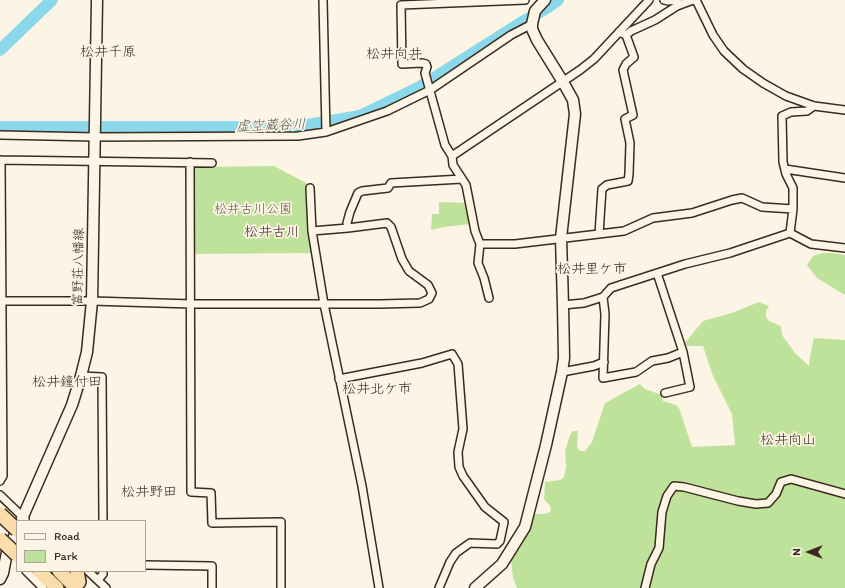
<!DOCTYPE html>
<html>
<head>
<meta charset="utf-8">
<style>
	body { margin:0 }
	#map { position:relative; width:845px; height:588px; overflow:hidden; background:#fcf5e5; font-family:Itim,sans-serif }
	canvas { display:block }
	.legend { position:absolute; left:16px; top:520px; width:130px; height:52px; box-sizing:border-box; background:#fcf5e5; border:1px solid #afa495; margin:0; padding:5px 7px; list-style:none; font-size:12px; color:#3b2a1e }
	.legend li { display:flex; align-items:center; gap:8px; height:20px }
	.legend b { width:20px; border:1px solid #afa495 }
	.north { position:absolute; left:789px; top:532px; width:40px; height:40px; -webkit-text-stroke:3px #fcf5e5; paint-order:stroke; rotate:270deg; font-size:11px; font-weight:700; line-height:16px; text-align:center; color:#3b2a1e }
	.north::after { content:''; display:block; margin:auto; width:14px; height:18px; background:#3b2a1e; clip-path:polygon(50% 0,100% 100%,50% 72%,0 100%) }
</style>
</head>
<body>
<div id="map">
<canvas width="845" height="588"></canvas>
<ul class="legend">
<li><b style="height:5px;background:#fcf5e5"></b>Road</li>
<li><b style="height:11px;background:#bfe29b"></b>Park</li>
</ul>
<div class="north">N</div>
</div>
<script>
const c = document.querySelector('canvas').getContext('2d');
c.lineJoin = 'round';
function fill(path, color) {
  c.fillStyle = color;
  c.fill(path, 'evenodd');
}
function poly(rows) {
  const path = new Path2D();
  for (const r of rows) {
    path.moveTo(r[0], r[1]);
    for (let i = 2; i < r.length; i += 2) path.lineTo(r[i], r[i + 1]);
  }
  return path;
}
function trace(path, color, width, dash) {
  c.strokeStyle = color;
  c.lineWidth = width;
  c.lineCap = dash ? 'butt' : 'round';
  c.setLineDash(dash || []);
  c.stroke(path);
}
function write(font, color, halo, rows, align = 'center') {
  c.font = font + ' Itim,"Klee One",sans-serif';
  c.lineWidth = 3.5;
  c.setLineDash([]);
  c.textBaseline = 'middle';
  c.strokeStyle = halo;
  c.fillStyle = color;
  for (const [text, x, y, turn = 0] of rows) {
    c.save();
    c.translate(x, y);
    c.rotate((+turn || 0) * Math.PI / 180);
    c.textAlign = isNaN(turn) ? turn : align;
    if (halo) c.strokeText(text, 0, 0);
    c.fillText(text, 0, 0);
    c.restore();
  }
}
const green = poly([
	[274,166,312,186,314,253,193,254,193,167],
	[439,202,468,203,471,224,444,227,431,230,432,214,439,214],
	[822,253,833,253,845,255,845,295,817,278,807,265,813,256],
	[759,302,769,306,766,311,766,317,769,321,781,326,782,335,795,353,809,366,810,356,814,338,845,340,845,588,517,588,513,578,511,559,534,514,544,514,550,512,551,507,544,499,545,482,560,480,564,477,566,467,565,451,570,435,573,431,578,431,577,447,580,451,585,451,592,442,605,403,640,384,645,389,662,395,663,401,676,405,679,408,692,447,735,445,732,414,713,376,703,346,687,346,684,344,703,321,732,313]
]);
const river = poly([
	[0,50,52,0],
	[0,127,296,127,360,116,418,88,519,24,548,7,558,0]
]);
const street = poly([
	[323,0,326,132],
	[664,0,668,1,678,0],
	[694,0,697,2,713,35,724,51,743,69,763,83,786,96,814,106,845,110],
	[626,35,631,31,655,20,677,6,693,0],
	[0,135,95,137,298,136,326,132,387,111,430,90,511,35,532,24],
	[452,156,580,70,594,59,649,0],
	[0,160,212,163],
	[190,162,191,492,211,493,212,523,281,522,281,588],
	[785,169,845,178],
	[310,188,312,231,324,304,362,486,379,588],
	[348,228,347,223,350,212,358,193,362,191,388,188,391,183,462,179],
	[790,233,793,209,793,188,786,174,783,162,782,116,791,112,807,111,814,106],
	[790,233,811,244,845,248],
	[599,234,602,189,607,185,628,181,629,174,630,143,625,119,633,115,623,70,626,64,634,57,626,35,619,32],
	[480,244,515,244,624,231,653,218,692,213,732,200,742,198,762,207,793,209],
	[657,273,683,352,690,387,665,393],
	[603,297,605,314,603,378,636,372,652,361,668,358,683,352],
	[489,298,484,278,478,263,480,244,475,231,466,185,453,165,452,156,445,145,425,73,427,67,426,64,422,63,402,64,401,5,525,0],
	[0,301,92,301,192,304,380,304,420,303,429,299,432,293,428,285,409,271,402,259,391,227,387,223,348,228,312,231],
	[563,305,584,303,603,297,611,288,685,264,730,253,790,233],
	[562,372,594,366,604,362],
	[81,376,102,377,103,521],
	[339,379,422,363,452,354,458,364,463,429,458,452,459,467,463,476,485,507,504,522,500,541,497,544,470,543,456,553,450,562,439,588],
	[0,481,3,476,1,160],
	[0,495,25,519],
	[145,565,212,566,212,588],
	[26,571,43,588],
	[88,571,106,588],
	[98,580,103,574,103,571],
	[645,588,651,564,659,548,662,512,667,496,674,486,684,487,738,501,756,504,768,503,776,494,781,482,791,479,845,494]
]);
const secondary = poly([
	[21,521,72,405,81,376,87,352,92,301,97,0],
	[0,579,3,573,7,552,17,530],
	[475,588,502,564,525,527,546,445,562,372,564,358,563,305,561,238,575,114,573,100,563,82,537,40,532,29,532,24,535,11,545,0]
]);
const highway = poly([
	[39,571,57,588],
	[59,571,76,588],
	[77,571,79,582]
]);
const highwayBridge = poly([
	[0,514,17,530],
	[0,539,17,555]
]);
const parkNames = [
	["松井古川公園",253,210]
];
const streetNames = [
	["富野荘八幡線",79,267,-89]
];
const neighbourhoodNames = [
	["松井千原",108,52],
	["松井向井",394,54],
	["松井古川",272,232],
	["松井里ケ市",592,269],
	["松井鐘付田",67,382],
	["松井北ケ市",377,389],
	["松井向山",788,440],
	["松井野田",149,492]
];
const waterNames = [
	["虚空蔵谷川",271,126,-2]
];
fill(green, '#bfe29b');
trace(river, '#8ad8ea', 12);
trace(street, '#3b2a1e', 10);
trace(secondary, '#3b2a1e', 13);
trace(highway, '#3b2a1e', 16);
trace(street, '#fcf5e5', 7);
trace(secondary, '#fcf5e5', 10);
trace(highway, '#fbddab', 13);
trace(highwayBridge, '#3b2a1e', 16, []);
trace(highwayBridge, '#fbddab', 13);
write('13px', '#5c583d', '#fcf5e5', parkNames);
write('13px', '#3b2a1e', '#fcf5e5', streetNames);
write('14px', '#3b2a1e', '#fcf5e5', neighbourhoodNames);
write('italic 14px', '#4f5651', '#fcf5e5', waterNames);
</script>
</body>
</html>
